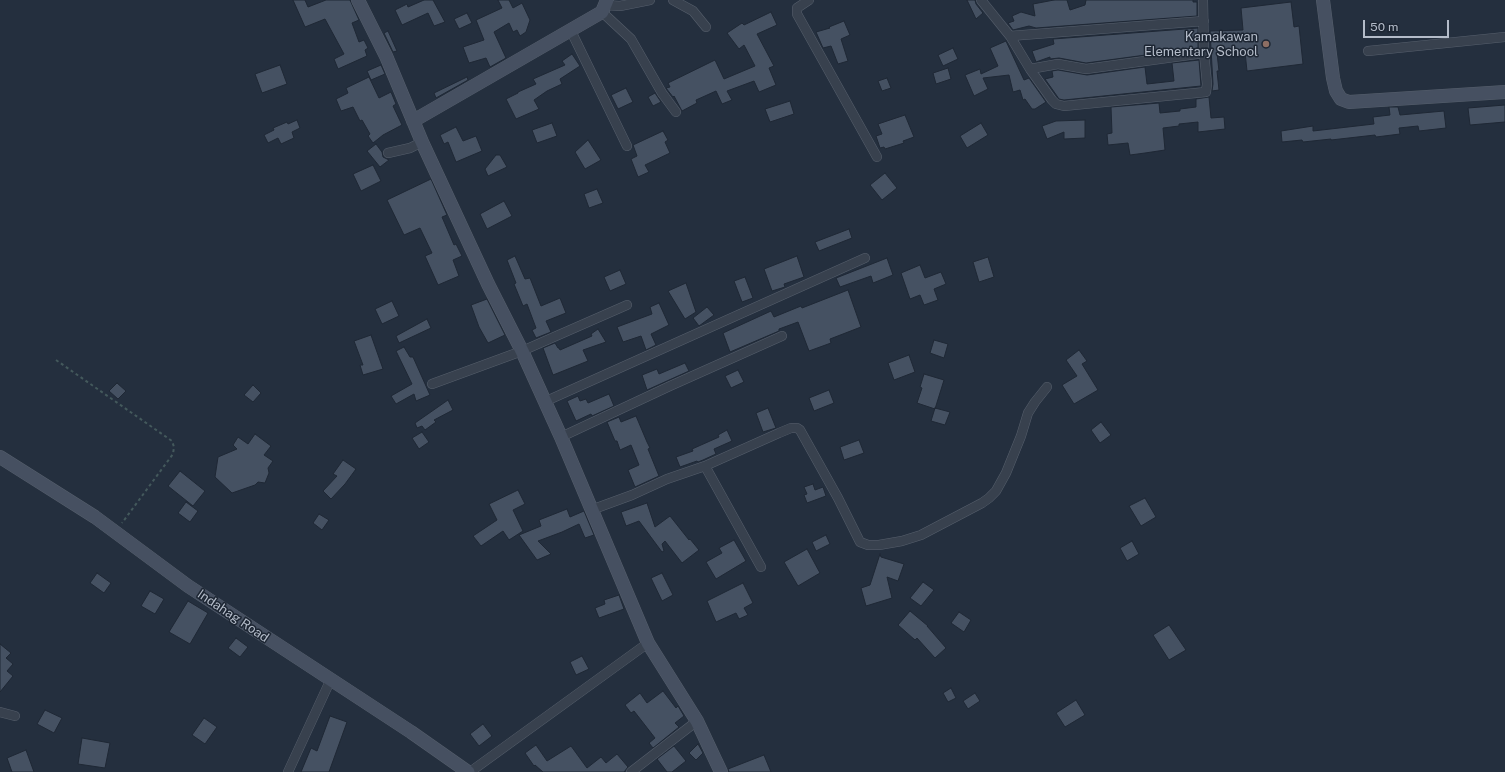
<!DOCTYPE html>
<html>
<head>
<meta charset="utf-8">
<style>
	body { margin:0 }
	#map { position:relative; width:1505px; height:772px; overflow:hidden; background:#242f3e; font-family:"Public Sans",sans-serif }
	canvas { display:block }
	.scale { position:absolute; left:1363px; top:20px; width:86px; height:18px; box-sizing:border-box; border:2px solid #b4bcc9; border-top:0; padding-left:5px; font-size:12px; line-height:14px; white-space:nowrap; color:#b4bcc9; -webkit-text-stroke:3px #1d2633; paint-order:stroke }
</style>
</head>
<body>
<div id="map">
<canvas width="1505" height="772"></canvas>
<div class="scale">50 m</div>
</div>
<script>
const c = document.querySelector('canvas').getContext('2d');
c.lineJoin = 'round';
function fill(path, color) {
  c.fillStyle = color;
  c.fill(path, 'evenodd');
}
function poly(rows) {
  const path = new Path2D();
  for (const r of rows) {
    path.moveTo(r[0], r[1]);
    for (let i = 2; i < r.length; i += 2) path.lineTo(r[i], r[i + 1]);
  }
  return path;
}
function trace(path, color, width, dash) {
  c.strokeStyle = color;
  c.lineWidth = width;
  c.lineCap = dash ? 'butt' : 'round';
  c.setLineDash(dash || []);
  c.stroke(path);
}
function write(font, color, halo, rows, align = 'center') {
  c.font = font + ' "Public Sans",sans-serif';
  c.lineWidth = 3;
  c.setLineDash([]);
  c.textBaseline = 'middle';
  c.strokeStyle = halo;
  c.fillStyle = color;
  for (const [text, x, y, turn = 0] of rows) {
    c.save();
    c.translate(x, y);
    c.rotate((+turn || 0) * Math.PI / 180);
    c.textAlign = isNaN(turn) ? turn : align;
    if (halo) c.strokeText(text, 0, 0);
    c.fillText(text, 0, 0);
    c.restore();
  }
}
const building = poly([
	[293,0,305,0,308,7,326,0,350,0,359,20,352,23,359,42,364,40,368,48,365,50,367,56,338,69,334,59,344,54,325,19,305,27,293,0],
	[424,0,433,0,445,22,434,26,428,13,402,25,395,10,407,4,408,7,424,0],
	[498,0,509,0,513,8,522,3,530,20,526,32,520,36,517,30,513,32,509,23,494,32,506,58,490,67,486,58,469,63,463,47,484,40,476,20,502,8,498,0],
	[967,0,975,0,976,4,983,13,976,19,967,0],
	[1054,0,1067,0,1070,10,1085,5,1086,0,1193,0,1193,2,1197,2,1197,16,1036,28,1029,26,1013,30,1008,23,1014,21,1012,16,1021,12,1035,16,1033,4,1054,0],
	[1291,2,1294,27,1299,26,1303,64,1247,71,1245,52,1217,53,1219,71,1217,71,1219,90,1212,91,1213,84,1210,31,1243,30,1241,8,1291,2],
	[771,12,777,25,757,34,774,66,769,68,776,85,759,92,754,81,727,91,732,100,722,104,716,91,696,100,697,103,682,111,674,96,673,97,666,88,670,87,668,83,715,60,724,79,755,66,744,45,739,49,727,33,742,23,744,25,771,12],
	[467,13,472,23,459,29,454,19,467,13],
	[844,21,850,35,841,39,848,61,838,64,831,46,823,48,816,32,830,28,829,27,844,21],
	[1198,28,1198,48,1086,63,1059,58,1050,59,1050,57,1036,62,1032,51,1054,44,1053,39,1198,28],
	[388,31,397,51,393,52,384,33,388,31],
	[1006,41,1024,80,1029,78,1046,102,1035,109,1032,109,1025,99,1023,100,1020,90,1013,92,1009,75,983,78,988,89,974,96,965,75,980,69,981,74,998,66,990,48,1006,41],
	[953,48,958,59,943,66,938,55,953,48],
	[572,54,580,66,560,79,562,84,547,91,534,100,539,109,516,119,506,99,518,93,518,92,536,84,533,79,565,65,562,61,572,54],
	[1199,60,1201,86,1064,100,1059,99,1057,96,1045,79,1053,77,1052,71,1058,70,1087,75,1145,67,1147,84,1174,81,1172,63,1199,60],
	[280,65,287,84,262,93,255,74,280,65],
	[381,65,385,74,371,80,367,71,381,65],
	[948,68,951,79,936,84,933,73,948,68],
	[369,77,379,98,391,92,396,104,393,106,402,125,383,135,373,143,368,136,370,134,362,120,360,121,353,107,341,111,336,99,348,93,346,88,369,77],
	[467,77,468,80,436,98,434,93,467,77],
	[887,78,891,88,882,91,878,81,887,78],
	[626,88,633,102,618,109,611,95,626,88],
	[655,93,661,102,653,106,648,97,655,93],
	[1209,97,1211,118,1224,117,1225,129,1198,132,1198,122,1179,124,1179,126,1163,128,1165,150,1145,153,1130,155,1128,143,1108,145,1107,134,1112,133,1111,107,1159,103,1160,113,1180,111,1180,109,1196,107,1196,99,1209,97],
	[790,101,794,114,770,122,765,109,790,101],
	[1505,105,1505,122,1470,125,1468,108,1505,105],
	[1389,107,1398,107,1400,115,1444,111,1446,128,1419,131,1418,126,1399,128,1400,134,1376,137,1375,135,1331,140,1331,139,1303,142,1302,140,1282,142,1281,131,1313,126,1313,131,1374,124,1373,117,1390,115,1389,107],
	[905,115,914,137,903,141,904,143,885,149,884,147,880,148,876,136,882,134,878,124,905,115],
	[297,120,300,128,292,132,294,138,281,144,278,138,268,143,264,135,274,130,273,128,287,122,288,124,297,120],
	[1085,120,1085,138,1064,139,1064,132,1047,139,1042,126,1056,121,1085,120],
	[552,123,557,136,537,143,532,130,552,123],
	[981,123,988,135,967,148,960,136,981,123],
	[456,127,463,141,476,136,482,151,456,162,448,142,444,144,440,135,456,127],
	[663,131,668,140,665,142,670,153,645,165,649,172,638,177,631,159,637,156,633,145,663,131],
	[588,140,601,160,585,169,575,152,588,140],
	[376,144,382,152,383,157,389,160,380,167,367,151,376,144],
	[496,155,500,155,507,167,488,176,485,169,496,155],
	[373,165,381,181,361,191,353,174,373,165],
	[885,173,897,188,882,200,870,185,885,173],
	[431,179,447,215,442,217,454,245,456,244,462,256,453,260,459,276,438,285,425,256,432,253,420,228,404,235,387,200,431,179],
	[597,189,603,203,589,208,584,194,597,189],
	[504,201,512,216,487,229,480,214,504,201],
	[849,229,852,238,819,251,815,242,849,229],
	[515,256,525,279,530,278,541,306,560,298,566,313,546,321,551,332,536,338,532,330,536,328,527,304,523,306,514,284,516,283,507,260,515,256],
	[797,256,804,277,784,284,785,287,772,291,764,269,797,256],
	[988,257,994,277,979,282,973,262,988,257],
	[887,258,893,275,873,283,871,276,840,287,836,278,887,258],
	[920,265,925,278,941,272,946,284,934,289,938,300,924,305,920,295,910,299,901,273,920,265],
	[620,270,626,284,610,291,604,277,620,270],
	[745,277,753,298,742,302,734,281,745,277],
	[686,283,696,312,685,319,668,291,686,283],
	[848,290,861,327,830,339,831,343,809,351,798,322,779,329,779,331,730,352,723,333,771,311,774,317,801,306,802,308,848,290],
	[487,299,505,335,488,343,479,327,471,305,487,299],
	[392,301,399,316,382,324,375,309,392,301],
	[659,303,669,325,651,334,656,345,646,350,641,336,623,342,617,327,652,314,650,307,659,303],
	[707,307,714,315,699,326,693,318,707,307],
	[427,319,431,328,399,343,396,336,427,319],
	[598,329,606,342,583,350,588,361,553,375,543,348,555,343,558,348,559,348,560,350,592,336,591,334,598,329],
	[371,335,383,369,363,375,360,365,363,365,354,341,371,335],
	[934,340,948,344,944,358,930,353,934,340],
	[404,347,410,357,413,357,430,395,416,401,414,394,396,404,391,396,412,384,396,351,404,347],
	[1079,350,1087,361,1082,364,1098,390,1074,404,1062,385,1077,376,1066,360,1079,350],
	[909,355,915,372,894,380,888,363,909,355],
	[685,363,689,371,647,390,642,375,657,369,659,374,685,363],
	[738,370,744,382,731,388,725,376,738,370],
	[924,374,944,380,935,409,917,403,922,388,920,387,924,374],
	[117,383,126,391,118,399,109,391,117,383],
	[253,385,261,393,253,402,244,395,253,385],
	[829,390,834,403,814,411,809,398,829,390],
	[609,394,614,406,592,416,591,414,576,421,567,401,578,396,580,401,586,399,588,403,609,394],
	[448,400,453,410,434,420,436,422,425,430,422,426,417,428,415,423,448,400],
	[768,408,776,428,763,432,756,413,768,408],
	[935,408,950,412,945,425,931,421,935,408],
	[636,416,647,442,650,448,648,449,659,476,635,487,628,470,639,465,631,445,620,450,617,441,615,441,607,422,619,417,621,422,636,416],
	[1101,422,1111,435,1100,443,1091,430,1101,422],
	[727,430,732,441,714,449,716,454,703,460,698,462,697,461,680,467,676,457,693,451,692,449,719,437,718,435,727,430],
	[422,432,429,442,419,449,412,438,422,432],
	[255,434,271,446,264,455,273,461,268,468,269,473,265,483,258,482,255,485,232,493,215,477,218,457,237,449,233,445,238,437,248,444,255,434],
	[859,440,864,453,844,460,840,447,859,440],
	[343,460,356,469,345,484,331,499,323,491,337,476,333,474,343,460],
	[180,471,205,491,193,506,168,486,180,471],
	[813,484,815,490,823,487,826,496,807,503,804,495,807,494,804,487,813,484],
	[518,490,525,504,513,510,523,531,509,540,503,531,481,546,473,536,497,520,489,504,518,490],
	[1145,498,1156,517,1141,526,1129,506,1145,498],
	[186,502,198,511,190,522,178,513,186,502],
	[647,503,655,527,670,516,689,540,690,539,699,550,682,563,665,541,662,544,664,551,662,552,639,521,626,526,621,512,647,503],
	[567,509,570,517,584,511,594,535,585,538,579,524,562,532,538,541,551,554,537,560,519,535,541,526,539,520,567,509],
	[319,514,329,520,322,530,313,523,319,514],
	[826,535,830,544,816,551,812,542,826,535],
	[734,540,746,561,716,579,706,562,722,553,719,548,734,540],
	[1132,541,1139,554,1127,561,1120,548,1132,541],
	[807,549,820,573,798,586,784,562,807,549],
	[880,554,881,557,904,564,898,581,887,577,892,598,866,606,861,588,870,585,880,554],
	[97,573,111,583,104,593,90,583,97,573],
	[662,573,673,595,662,601,651,578,662,573],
	[923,582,934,590,921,606,910,598,923,582],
	[743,583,753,603,744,608,748,615,739,619,736,613,716,622,707,601,743,583],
	[150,591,164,599,155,614,141,606,150,591],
	[619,595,624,609,599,618,595,608,605,604,604,600,619,595],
	[188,601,208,613,190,644,169,632,188,601],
	[910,611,928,626,927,626,946,648,935,658,917,638,915,640,898,625,910,611],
	[959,612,971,620,964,632,951,623,959,612],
	[1169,625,1186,650,1169,660,1153,635,1169,625],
	[236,638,248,647,240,657,228,648,236,638],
	[0,644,11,653,6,658,13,664,7,671,13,676,0,692,0,644],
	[582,656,589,669,576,675,570,662,582,656],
	[951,688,956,698,948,702,943,693,951,688],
	[663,691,676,708,678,706,684,716,675,723,679,727,653,748,649,743,655,738,634,711,631,713,625,705,640,693,647,703,663,691],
	[975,693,980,701,968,709,963,701,975,693],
	[1076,700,1085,715,1065,727,1056,713,1076,700],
	[45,710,62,718,54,733,37,724,45,710],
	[330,716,347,722,329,772,301,772,311,748,317,751,330,716],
	[204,718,217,727,205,744,192,735,204,718],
	[483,724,492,736,479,746,470,734,483,724],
	[82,738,110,743,105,768,78,764,82,738],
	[698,744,703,753,696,760,689,753,698,744],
	[536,745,547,761,571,746,587,768,601,757,606,763,617,754,628,767,624,772,543,772,535,765,534,766,525,753,536,745],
	[674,746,686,761,672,772,667,772,657,759,674,746],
	[26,750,34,772,12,772,7,758,26,750],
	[764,755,771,772,729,772,728,769,764,755]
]);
const path = poly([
	[56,360,172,441,174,447,173,454,122,523]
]);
const street = poly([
	[673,0,693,11,706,27],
	[809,0,797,8,797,14,877,157],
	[981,0,1010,36,1030,69,1052,100,1056,104,1064,106,1206,92,1207,84,1204,53,1203,0],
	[605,5,620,6,650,0],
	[602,12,631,39,662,93,676,112],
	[571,31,627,146],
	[1010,36,1204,21],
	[1368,51,1505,37],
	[1030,69,1058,64,1086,69,1204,53],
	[388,153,410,148,422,142],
	[432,384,522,351,627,305],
	[544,402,865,258],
	[561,437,670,386,782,336],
	[705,466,761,567],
	[591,510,632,495,667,479,705,466,779,433,791,428,797,428,800,430,838,498,860,542,868,545,879,545,902,541,921,535,982,503,989,498,996,491,1006,473,1021,436,1028,413,1035,402,1047,387],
	[0,712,15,716],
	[288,772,331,679],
	[470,772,648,643],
	[631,772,697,721]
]);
const secondary = poly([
	[358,0,386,56,422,142,488,284,522,351,561,437,648,643,697,721,721,772],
	[1323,0,1333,78,1336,91,1341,99,1349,102,1505,92],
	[413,121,602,12,607,0],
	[0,457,95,517,188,586,411,732,468,772]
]);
const markers = [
	[1266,44,4,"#8d6e63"]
];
const poiNames = [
	["Kamakawan",1258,37],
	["Elementary School",1258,52]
];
const streetNames = [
	["Indahag Road",233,616,34]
];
fill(building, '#455162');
trace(building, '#1f2835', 1);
trace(street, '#565f6c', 10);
trace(secondary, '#565f6c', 14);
trace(path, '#44595c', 2, [3, 3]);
trace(street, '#38414e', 9);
trace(secondary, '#465061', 13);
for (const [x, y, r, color] of markers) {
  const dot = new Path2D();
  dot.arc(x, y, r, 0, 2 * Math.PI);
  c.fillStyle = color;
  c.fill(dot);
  trace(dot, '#1d2633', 1.5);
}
write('13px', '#b4bcc9', '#1d2633', poiNames, 'right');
write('13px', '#b4bcc9', '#1d2633', streetNames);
</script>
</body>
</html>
